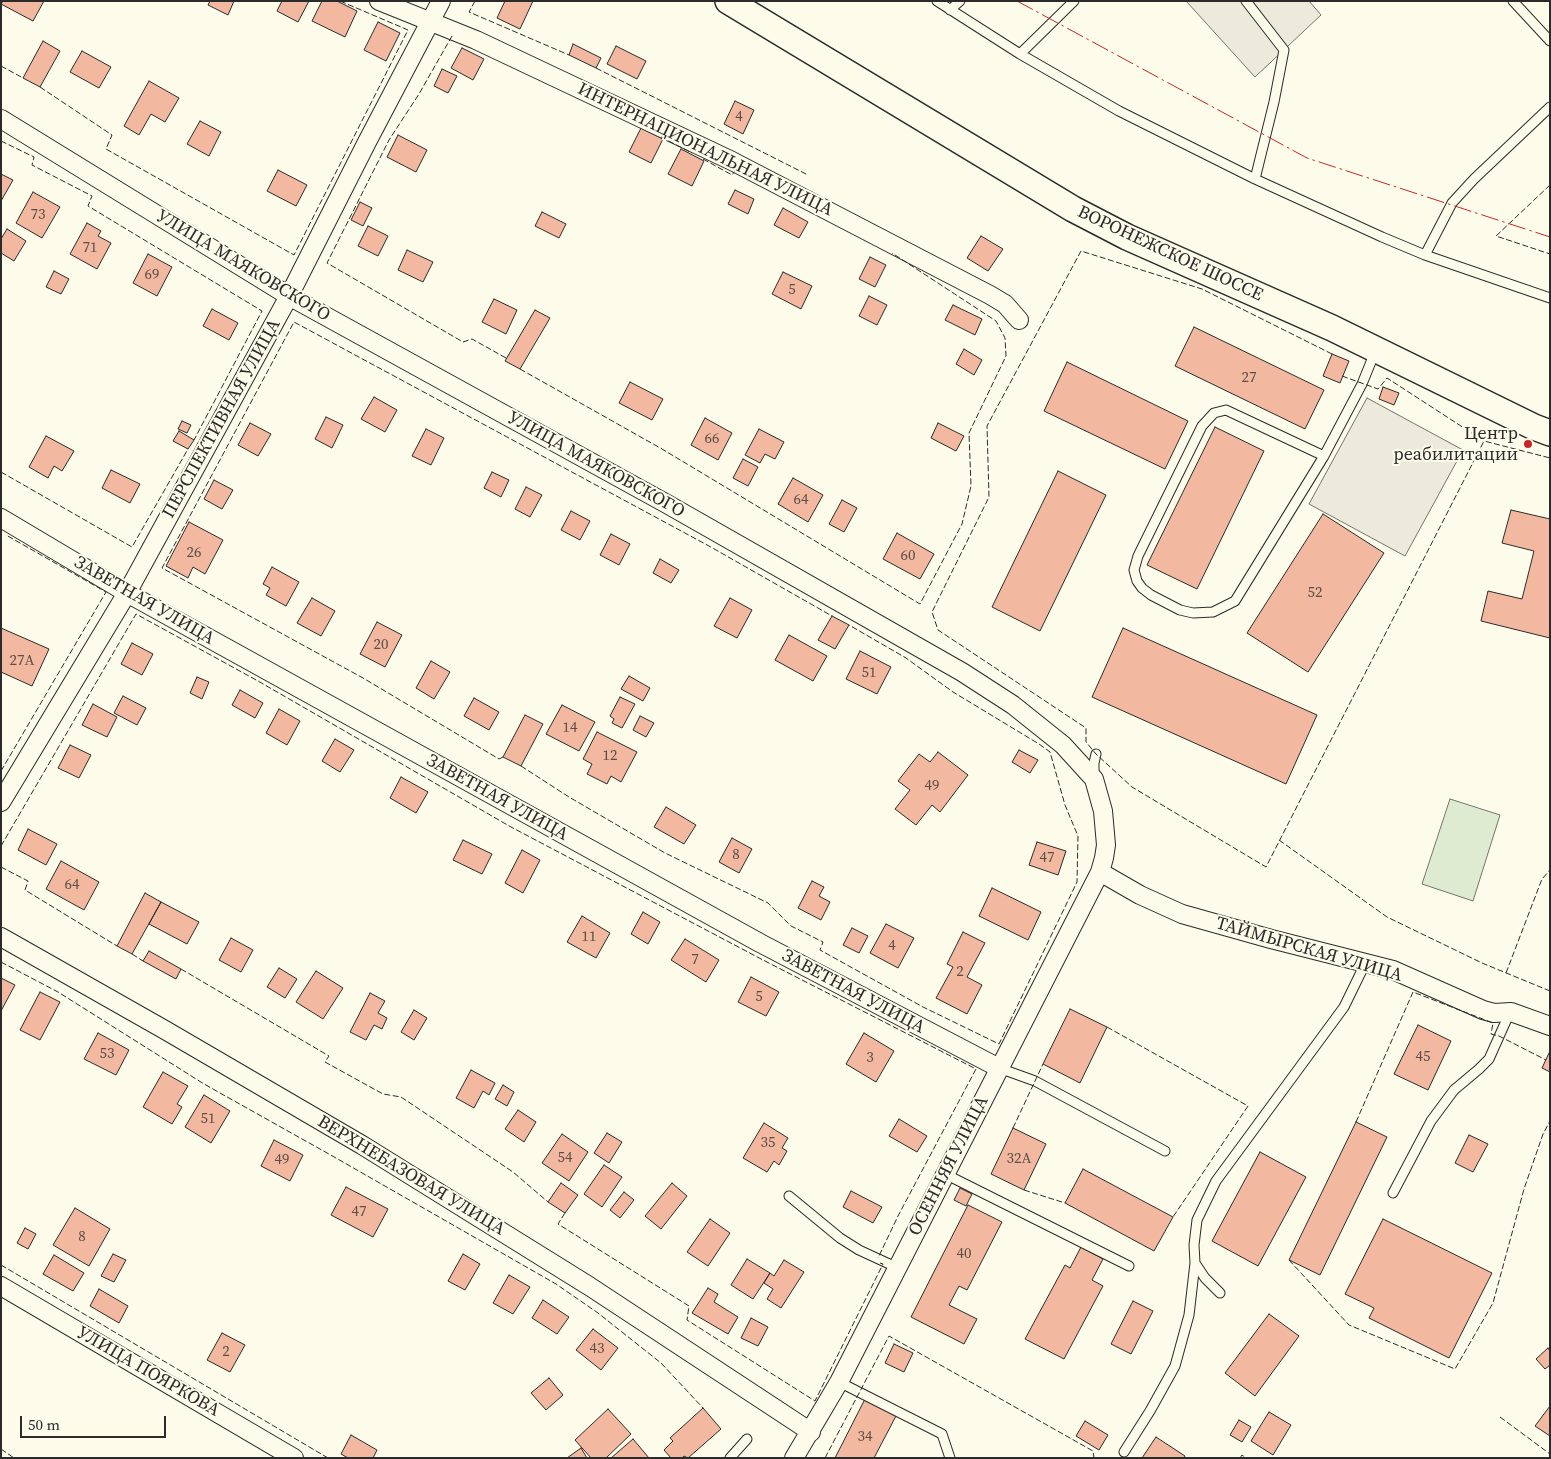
<!DOCTYPE html>
<html>
<head>
<meta charset="utf-8">
<style>
	body { margin:0 }
	#map { position:relative; width:1551px; height:1459px; overflow:hidden; background:#fdfbea; font-family:"Source Serif 4",serif }
	canvas { display:block }
	.frame { position:absolute; inset:0; border:2px solid #2b2b2b; pointer-events:none }
	.scale { position:absolute; left:20px; top:1416px; width:146px; height:22px; box-sizing:border-box; border:2px solid #2b2b2b; border-top:0; padding-left:6px; font-size:15px; line-height:18px; white-space:nowrap; color:#2b2b2b; -webkit-text-stroke:4px #fdfbea; paint-order:stroke }
</style>
</head>
<body>
<div id="map">
<canvas width="1551" height="1459"></canvas>
<div class="frame"></div>
<div class="scale">50 m</div>
</div>
<script>
const c = document.querySelector('canvas').getContext('2d');
c.lineJoin = 'round';
function fill(path, color) {
  c.fillStyle = color;
  c.fill(path, 'evenodd');
}
function poly(rows) {
  const path = new Path2D();
  for (const r of rows) {
    path.moveTo(r[0], r[1]);
    for (let i = 2; i < r.length; i += 2) path.lineTo(r[i], r[i + 1]);
  }
  return path;
}
function trace(path, color, width, dash) {
  c.strokeStyle = color;
  c.lineWidth = width;
  c.lineCap = dash ? 'butt' : 'round';
  c.setLineDash(dash || []);
  c.stroke(path);
}
function write(font, color, halo, rows, align = 'center') {
  c.font = font + ' "Source Serif 4",serif';
  c.lineWidth = 4;
  c.setLineDash([]);
  c.textBaseline = 'middle';
  c.strokeStyle = halo;
  c.fillStyle = color;
  for (const [text, x, y, turn = 0] of rows) {
    c.save();
    c.translate(x, y);
    c.rotate((+turn || 0) * Math.PI / 180);
    c.textAlign = isNaN(turn) ? turn : align;
    if (halo) c.strokeText(text, 0, 0);
    c.fillText(text, 0, 0);
    c.restore();
  }
}
const green = poly([
	[1450,799,1500,815,1473,901,1422,884,1450,799]
]);
const parking = poly([
	[1186,1,1309,1,1321,15,1255,77,1186,1],
	[1367,398,1463,450,1405,556,1309,504,1367,398]
]);
const building = poly([
	[3,1,44,1,33,21,1,4,3,1],
	[210,1,234,1,228,15,208,5,210,1],
	[282,1,309,1,298,22,277,11,282,1],
	[322,1,337,1,357,11,345,37,312,21,322,1],
	[505,1,533,1,520,29,497,18,505,1],
	[378,22,400,33,386,61,364,50,378,22],
	[43,41,60,51,40,87,23,78,43,41],
	[573,44,601,58,596,68,569,55,573,44],
	[616,46,646,61,637,79,607,64,616,46],
	[462,48,484,59,473,80,451,68,462,48],
	[82,51,111,67,99,88,70,72,82,51],
	[442,69,457,76,448,93,434,86,442,69],
	[149,81,179,98,165,122,151,114,139,135,124,126,149,81],
	[735,101,754,110,743,134,724,124,735,101],
	[200,121,221,132,209,156,187,144,200,121],
	[641,128,663,139,651,163,629,152,641,128],
	[398,135,427,150,416,172,387,157,398,135],
	[681,149,704,161,692,186,668,174,681,149],
	[278,170,307,185,296,206,267,191,278,170],
	[1,174,13,180,1,201,1,174],
	[735,190,754,199,748,214,728,204,735,190],
	[33,192,60,207,42,238,16,223,33,192],
	[360,202,372,208,363,226,351,220,360,202],
	[783,208,808,222,799,238,774,225,783,208],
	[542,212,566,224,559,238,535,226,542,212],
	[87,223,101,231,98,236,111,243,97,269,70,254,87,223],
	[368,226,388,236,378,256,358,246,368,226],
	[7,229,26,241,14,261,1,253,1,239,7,229],
	[981,236,1003,249,988,271,967,258,981,236],
	[407,250,433,262,423,282,398,270,407,250],
	[148,254,172,267,157,296,133,283,148,254],
	[870,257,886,265,875,287,859,279,870,257],
	[54,271,69,279,61,294,46,287,54,271],
	[783,272,812,286,801,309,772,294,783,272],
	[869,296,887,305,877,325,859,316,869,296],
	[494,299,517,310,506,334,482,322,494,299],
	[953,305,982,319,975,335,945,320,953,305],
	[212,309,238,323,229,340,203,326,212,309],
	[535,310,550,318,520,369,505,361,535,310],
	[1194,327,1324,390,1305,429,1175,366,1194,327],
	[964,349,982,360,974,375,956,364,964,349],
	[1332,354,1349,361,1340,383,1323,376,1332,354],
	[1067,362,1188,421,1165,469,1044,411,1067,362],
	[630,382,663,399,652,420,619,403,630,382],
	[1383,387,1399,393,1394,405,1379,399,1383,387],
	[374,397,397,410,385,432,361,419,374,397],
	[326,417,343,425,332,448,315,439,326,417],
	[705,418,732,433,718,460,691,445,705,418],
	[182,421,191,425,187,433,178,429,182,421],
	[250,423,271,434,258,456,238,445,250,423],
	[938,423,964,436,956,451,931,438,938,423],
	[1215,427,1264,451,1197,589,1147,565,1215,427],
	[426,429,444,438,431,465,412,456,426,429],
	[759,429,784,442,775,459,765,454,760,463,745,455,759,429],
	[179,431,194,440,188,449,173,441,179,431],
	[46,436,74,451,62,471,54,466,48,478,29,467,46,436],
	[743,459,758,467,748,486,733,478,743,459],
	[111,470,140,484,130,503,102,488,111,470],
	[1058,471,1106,495,1040,631,992,607,1058,471],
	[492,472,509,480,501,497,484,488,492,472],
	[793,478,823,495,808,522,778,504,793,478],
	[214,480,233,490,222,509,204,499,214,480],
	[526,487,542,495,530,517,515,509,526,487],
	[842,500,857,508,844,532,829,524,842,500],
	[1511,510,1550,519,1550,638,1481,621,1488,591,1522,599,1534,551,1502,543,1511,510],
	[571,511,590,521,580,540,561,530,571,511],
	[1323,514,1384,553,1308,672,1247,633,1323,514],
	[189,522,223,540,205,574,193,567,188,578,166,566,189,522],
	[897,533,934,554,920,579,883,559,897,533],
	[611,534,630,544,619,565,600,555,611,534],
	[660,559,679,570,671,583,653,573,660,559],
	[272,567,299,582,286,606,266,595,270,588,263,584,272,567],
	[312,598,335,611,321,636,297,623,312,598],
	[730,598,752,610,737,638,714,626,730,598],
	[832,616,849,625,835,649,818,640,832,616],
	[377,622,402,635,385,667,360,654,377,622],
	[1,628,49,649,32,686,1,672,1,628],
	[1123,628,1317,715,1286,784,1092,697,1123,628],
	[789,635,827,656,813,681,775,660,789,635],
	[132,643,153,654,142,675,121,664,132,643],
	[860,651,891,667,877,694,846,679,860,651],
	[431,661,450,672,434,699,416,688,431,661],
	[629,676,650,688,643,701,621,689,629,676],
	[197,677,209,682,202,699,190,693,197,677],
	[240,690,263,703,255,718,232,705,240,690],
	[123,696,146,708,137,725,114,713,123,696],
	[620,697,635,704,622,728,612,723,614,719,610,716,620,697],
	[474,698,499,712,489,730,464,716,474,698],
	[93,704,117,717,107,737,82,725,93,704],
	[562,705,595,722,579,751,546,734,562,705],
	[279,709,300,721,287,745,266,733,279,709],
	[525,715,543,724,521,766,503,757,525,715],
	[640,716,654,723,646,737,633,730,640,716],
	[597,732,637,752,621,782,611,776,607,784,587,774,592,764,583,759,597,732],
	[335,739,354,750,340,772,322,761,335,739],
	[70,745,91,755,79,778,58,768,70,745],
	[1019,750,1038,760,1030,773,1012,762,1019,750],
	[938,752,968,775,940,812,932,805,916,825,895,809,910,790,898,781,919,754,930,762,938,752],
	[401,777,428,792,416,813,390,798,401,777],
	[666,807,696,825,684,844,654,827,666,807],
	[28,829,57,844,46,865,18,850,28,829],
	[732,838,752,849,739,873,719,862,732,838],
	[463,840,492,854,482,874,453,860,463,840],
	[1037,842,1066,851,1058,875,1029,865,1037,842],
	[522,850,540,860,523,893,505,883,522,850],
	[61,861,99,882,84,910,46,889,61,861],
	[812,881,824,887,819,896,830,902,821,920,798,908,812,881],
	[992,888,1041,912,1028,940,979,916,992,888],
	[145,893,161,902,132,954,117,946,145,893],
	[161,902,199,922,187,944,149,924,161,902],
	[643,912,660,922,648,944,631,934,643,912],
	[582,916,610,933,596,958,567,942,582,916],
	[886,924,914,938,898,968,870,953,886,924],
	[852,928,868,936,859,953,843,945,852,928],
	[963,932,985,943,967,977,982,985,967,1014,936,998,953,967,947,964,963,932],
	[231,938,253,950,241,972,219,960,231,938],
	[685,939,719,960,706,982,671,960,685,939],
	[149,951,181,969,176,979,143,961,149,951],
	[279,968,297,979,285,998,267,987,279,968],
	[316,971,343,988,323,1019,296,1002,316,971],
	[751,977,779,992,766,1016,738,1002,751,977],
	[1,978,15,985,1,1011,1,978],
	[40,992,60,1002,40,1040,20,1030,40,992],
	[370,993,385,1001,378,1013,387,1018,382,1029,374,1025,366,1040,350,1032,370,993],
	[1070,1009,1107,1027,1080,1083,1043,1064,1070,1009],
	[414,1010,427,1018,414,1040,401,1032,414,1010],
	[1418,1025,1451,1041,1428,1090,1394,1074,1418,1025],
	[98,1033,129,1050,116,1075,84,1059,98,1033],
	[864,1033,894,1051,876,1082,846,1064,864,1033],
	[1550,1051,1550,1072,1542,1068,1550,1051],
	[471,1070,495,1083,489,1095,483,1091,474,1108,456,1098,471,1070],
	[163,1072,188,1086,177,1104,182,1107,172,1124,143,1107,163,1072],
	[503,1085,514,1092,507,1106,495,1099,503,1085],
	[204,1095,230,1111,211,1143,185,1127,204,1095],
	[518,1110,536,1122,524,1142,505,1129,518,1110],
	[899,1119,927,1136,917,1152,889,1136,899,1119],
	[1356,1122,1387,1137,1320,1275,1289,1260,1356,1122],
	[764,1123,788,1138,782,1148,787,1151,779,1165,774,1161,767,1172,743,1158,764,1123],
	[1013,1128,1046,1144,1024,1190,991,1174,1013,1128],
	[607,1133,622,1142,609,1163,594,1153,607,1133],
	[562,1134,588,1152,569,1181,542,1163,562,1134],
	[1469,1135,1488,1144,1473,1172,1455,1163,1469,1135],
	[274,1140,303,1155,290,1181,261,1166,274,1140],
	[1260,1152,1306,1177,1258,1266,1212,1241,1260,1152],
	[604,1165,622,1177,602,1207,584,1194,604,1165],
	[1083,1169,1173,1217,1154,1251,1065,1203,1083,1169],
	[561,1183,578,1195,565,1213,548,1202,561,1183],
	[672,1183,687,1196,661,1229,645,1216,672,1183],
	[346,1187,388,1209,373,1237,331,1215,346,1187],
	[960,1188,972,1194,966,1206,954,1200,960,1188],
	[851,1191,882,1207,873,1223,843,1207,851,1191],
	[624,1192,634,1200,620,1218,610,1210,624,1192],
	[968,1205,1002,1222,967,1290,959,1286,949,1305,977,1319,964,1344,911,1317,968,1205],
	[75,1208,110,1229,89,1266,53,1245,75,1208],
	[710,1219,730,1233,708,1266,687,1252,710,1219],
	[1383,1219,1492,1273,1449,1358,1369,1318,1374,1308,1345,1294,1383,1219],
	[25,1228,36,1234,28,1249,17,1243,25,1228],
	[1081,1247,1103,1259,1092,1280,1103,1286,1064,1359,1025,1339,1065,1265,1070,1268,1081,1247],
	[113,1254,126,1260,114,1282,101,1276,113,1254],
	[463,1254,480,1264,465,1290,448,1281,463,1254],
	[54,1255,84,1273,73,1291,43,1274,54,1255],
	[747,1259,770,1273,753,1299,731,1285,747,1259],
	[784,1260,804,1272,781,1308,767,1299,773,1289,764,1283,770,1273,774,1276,784,1260],
	[509,1275,530,1287,513,1314,493,1303,509,1275],
	[708,1288,718,1294,714,1302,738,1317,728,1334,692,1313,708,1288],
	[99,1289,128,1306,119,1323,90,1306,99,1289],
	[543,1300,569,1317,557,1334,532,1318,543,1300],
	[1133,1301,1153,1311,1131,1354,1111,1344,1133,1301],
	[1269,1314,1299,1336,1255,1396,1225,1373,1269,1314],
	[751,1318,768,1327,758,1346,741,1338,751,1318],
	[593,1329,618,1348,601,1370,576,1350,593,1329],
	[222,1333,245,1345,230,1372,207,1360,222,1333],
	[894,1344,913,1353,904,1372,885,1363,894,1344],
	[1548,1348,1550,1351,1550,1365,1545,1369,1536,1359,1548,1348],
	[549,1378,563,1395,546,1410,531,1393,549,1378],
	[865,1399,896,1416,874,1458,835,1458,865,1399],
	[1550,1406,1550,1436,1535,1426,1550,1406],
	[703,1408,721,1429,688,1458,684,1456,682,1458,671,1458,664,1450,673,1441,670,1438,703,1408],
	[608,1409,631,1434,606,1458,591,1458,575,1440,608,1409],
	[1269,1412,1291,1425,1273,1455,1251,1441,1269,1412],
	[1239,1420,1251,1427,1242,1442,1230,1435,1239,1420],
	[1085,1421,1108,1435,1099,1450,1076,1436,1085,1421],
	[351,1435,377,1450,373,1458,348,1458,341,1454,351,1435],
	[1156,1437,1185,1456,1184,1458,1142,1458,1156,1437],
	[633,1439,649,1458,611,1458,633,1439],
	[581,1448,587,1458,567,1458,581,1448]
]);
const service = poly([
	[937,1,1020,54,1119,111,1255,179,1382,237,1425,255,1550,298],
	[1246,1,1284,50,1274,102,1255,179],
	[1513,1,1550,41],
	[950,10,960,1],
	[1020,54,1074,1],
	[1425,255,1452,203,1474,179,1550,107],
	[1324,456,1226,410,1214,413,1202,426,1138,556,1134,570,1137,581,1142,588,1151,595,1180,610,1193,613,1213,612,1235,601,1324,456,1362,384,1375,352],
	[1094,776,1094,763,1096,754],
	[999,1068,1035,1081,1165,1151],
	[945,1174,1129,1266],
	[1393,1193,1431,1121,1454,1090,1479,1069,1489,1059,1510,1012],
	[789,1196,840,1238,859,1250,898,1268],
	[1220,1293,1205,1278,1195,1263,1194,1245,1197,1220,1216,1181,1344,1007,1365,964],
	[839,1382,942,1434,950,1458],
	[1124,1452,1150,1411,1175,1366,1189,1315,1195,1263],
	[730,1458,747,1439]
]);
const minor = poly([
	[379,1,476,40,732,161,990,295,1005,304,1019,320],
	[1,119,289,296,667,504,962,672,1013,705,1063,745,1094,779,1103,811,1106,845,1104,858,1100,872,839,1382,794,1458],
	[1,518,127,593,760,943,999,1068],
	[1,802,127,593,289,296,367,142,441,1],
	[1100,872,1140,895,1182,914,1271,939,1393,970,1483,1010,1494,1013,1511,1012,1550,1026],
	[1,937,165,1030,362,1145,589,1286,811,1432],
	[1,1286,294,1458]
]);
const secondary = poly([
	[728,1,1073,209,1127,237,1332,328,1534,427,1550,433]
]);
const fence = poly([
	[475,1,469,12,569,55],
	[452,36,419,94,389,140,327,263,463,342,472,339,506,358],
	[1,66,23,78],
	[596,68,808,175],
	[40,87,112,135,106,149,294,255,408,30,340,1],
	[661,137,692,153],
	[1,141,34,157,32,165,92,196,88,206,262,311,194,440],
	[703,159,732,175,735,171,737,172],
	[1550,185,1496,236,1550,254],
	[1332,354,1202,289,1081,251,987,426,989,497,932,612,938,630,1086,728,1086,742,1096,754,1132,787,1266,867,1484,441],
	[520,369,662,449,920,604,962,524,971,486,969,433,1006,356,1005,338,996,321,892,253],
	[1342,376,1378,389,1387,378,1484,441,1550,458],
	[1,472,132,547,188,449],
	[503,757,499,759,363,678,162,568,294,322,709,546,832,616],
	[521,766,569,797,665,853,768,903,791,926,823,942,820,950,923,1007,999,1044,1077,882,1078,836,1065,805,1050,752,1039,744,953,692,906,658,849,625],
	[1,771,106,592,6,535],
	[1279,840,1387,917,1482,963,1550,991],
	[1,846,136,614,258,681,511,827,763,960,976,1069,898,1216,878,1258],
	[1,867,28,881,25,890,117,946],
	[132,954,143,961],
	[1,962,58,992,204,1084,336,1158,556,1284,598,1313,661,1363,703,1408],
	[181,969,329,1056,325,1062,383,1094,401,1097,513,1172,548,1202],
	[1506,973,1542,879,1550,870],
	[1107,1027,1248,1106,1173,1217],
	[1356,1122,1413,992,1493,1023,1491,1034,1499,1036,1546,1060],
	[1013,1128,1043,1064],
	[1024,1190,1065,1203],
	[565,1213,558,1224,689,1306,687,1320,815,1401,883,1264,880,1263],
	[1289,1260,1349,1325,1455,1369,1493,1303,1524,1189,1543,1134,1550,1121],
	[1,1265,328,1458],
	[1500,1417,1550,1454],
	[1,1449,14,1458],
	[825,1458,889,1336,1093,1451,1094,1458],
	[1240,1458,1242,1455,1246,1458]
]);
const power = poly([
	[1017,1,1307,158,1550,237]
]);
const markers = [
	[1528,444,5,"#c62828"]
];
const numberNames = [
	["4",739,117],
	["73",38,215],
	["71",90,248],
	["69",152,275],
	["5",792,290],
	["27",1249,378],
	["66",712,439],
	["64",801,500],
	["26",194,553],
	["60",908,556],
	["52",1315,593],
	["20",381,645],
	["27А",22,661],
	["51",869,673],
	["14",570,728],
	["12",610,756],
	["49",932,786],
	["8",736,855],
	["47",1047,858],
	["64",72,885],
	["11",589,937],
	["4",892,946],
	["7",695,960],
	["2",960,972],
	["5",759,997],
	["53",107,1054],
	["45",1423,1057],
	["3",870,1058],
	["51",208,1119],
	["35",768,1143],
	["54",565,1158],
	["32А",1019,1159],
	["49",282,1160],
	["47",359,1212],
	["8",82,1237],
	["40",964,1254],
	["43",597,1349],
	["2",226,1352],
	["34",865,1437]
];
const streetNames = [
	["ИНТЕРНАЦИОНАЛЬНАЯ УЛИЦА",705,150,26],
	["ВОРОНЕЖСКОЕ ШОССЕ",1170,254,25],
	["УЛИЦА МАЯКОВСКОГО",243,266,31],
	["ПЕРСПЕКТИВНАЯ УЛИЦА",222,419,-61],
	["УЛИЦА МАЯКОВСКОГО",596,465,29],
	["ЗАВЕТНАЯ УЛИЦА",144,601,30],
	["ЗАВЕТНАЯ УЛИЦА",497,798,29],
	["ТАЙМЫРСКАЯ УЛИЦА",1309,950,16],
	["ЗАВЕТНАЯ УЛИЦА",853,992,28],
	["ОСЕННЯЯ УЛИЦА",949,1166,-63],
	["ВЕРХНЕБАЗОВАЯ УЛИЦА",411,1176,31],
	["УЛИЦА ПОЯРКОВА",148,1372,30]
];
const poiNames = [
	["Центр",1518,434],
	["реабилитации",1518,455]
];
fill(green, '#deebd1');
trace(green, '#74746e', 1);
fill(parking, '#eceadb');
trace(parking, '#74746e', 1);
fill(building, '#f2b8a0');
trace(building, '#2b2b2b', 1);
trace(service, '#2b2b2b', 11);
trace(minor, '#2b2b2b', 20);
trace(secondary, '#2b2b2b', 28);
trace(service, '#fdfbea', 9);
trace(minor, '#fdfbea', 18);
trace(secondary, '#fdfbea', 25);
trace(fence, '#2b2b2b', 1, [6, 2.5]);
trace(power, '#c62828', 1, [18, 4, 2.5, 4]);
for (const [x, y, r, color] of markers) {
  const dot = new Path2D();
  dot.arc(x, y, r, 0, 2 * Math.PI);
  c.fillStyle = color;
  c.fill(dot);
  trace(dot, '#fdfbea', 2);
}
write('15px', '#5d4e48', null, numberNames);
write('18px', '#2b2b2b', '#fdfbea', streetNames);
write('18px', '#2b2b2b', '#fdfbea', poiNames, 'right');
</script>
</body>
</html>
